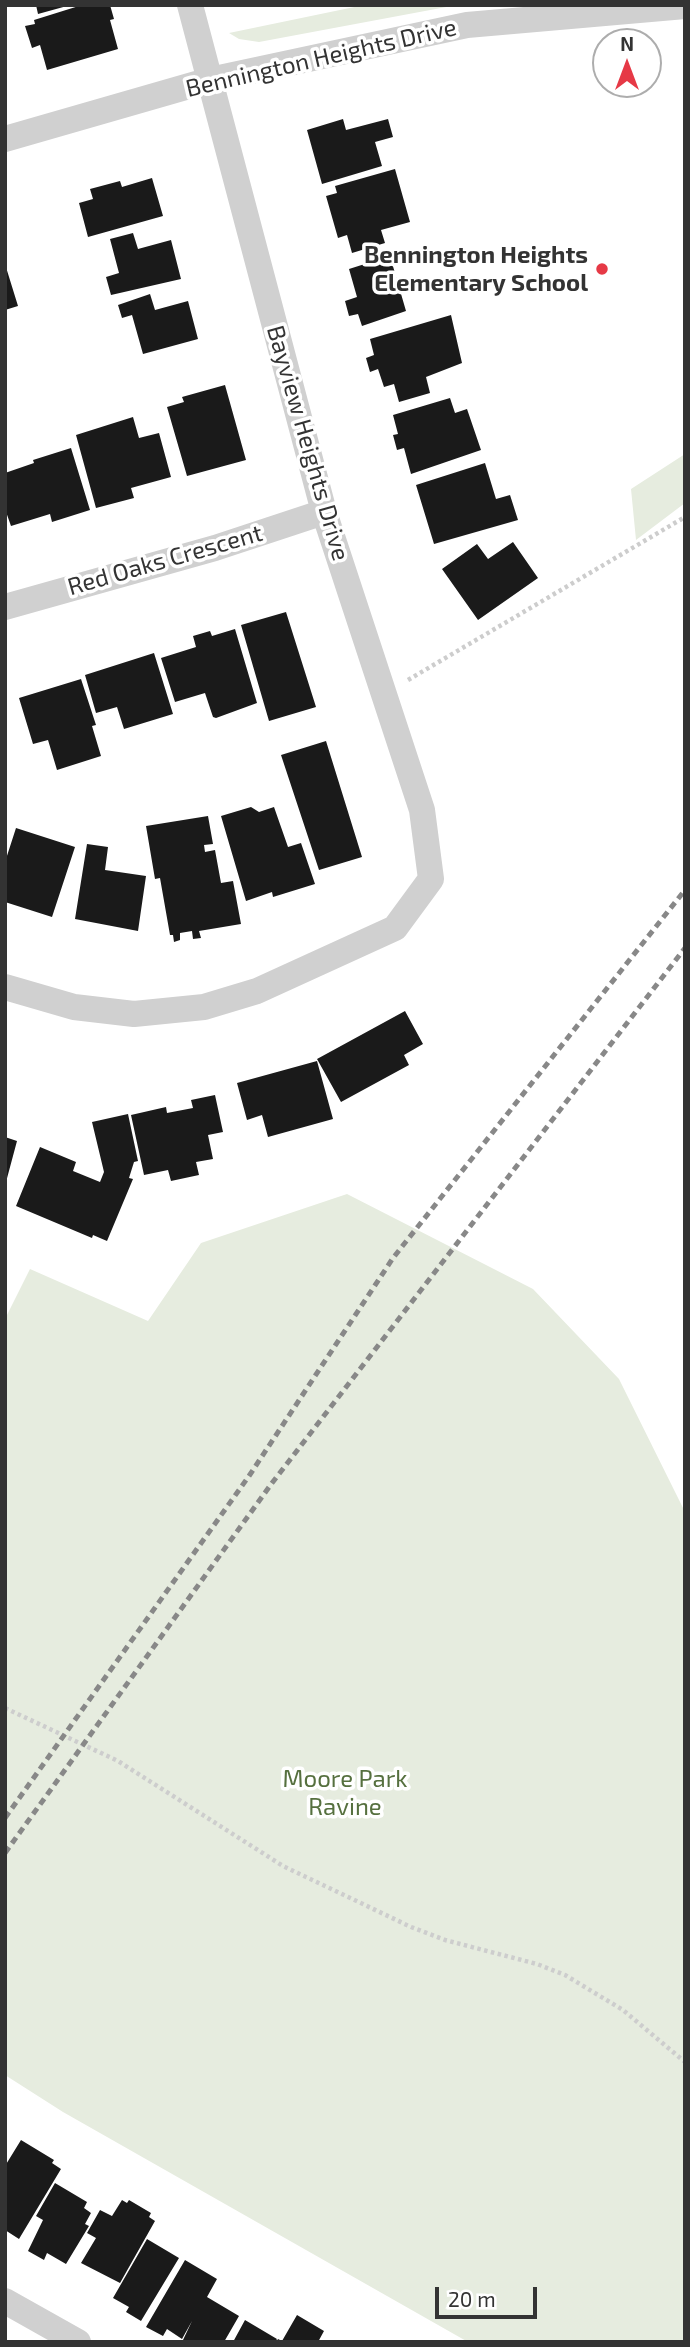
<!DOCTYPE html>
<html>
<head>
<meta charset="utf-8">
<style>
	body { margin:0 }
	#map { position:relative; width:690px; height:2347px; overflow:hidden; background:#fff; font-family:"Exo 2",sans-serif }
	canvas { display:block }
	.frame { position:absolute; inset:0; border:7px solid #333; pointer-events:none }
	.north { position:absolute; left:592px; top:28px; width:70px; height:70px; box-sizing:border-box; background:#fff; border:2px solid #adadad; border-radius:50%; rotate:0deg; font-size:19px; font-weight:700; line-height:28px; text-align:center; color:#333 }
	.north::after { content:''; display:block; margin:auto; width:24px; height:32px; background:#e63946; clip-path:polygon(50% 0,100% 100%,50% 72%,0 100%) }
	.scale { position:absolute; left:435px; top:2287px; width:102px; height:32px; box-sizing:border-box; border:4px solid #333; border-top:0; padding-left:9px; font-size:21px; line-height:24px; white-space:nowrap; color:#333; -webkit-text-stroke:5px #fff; paint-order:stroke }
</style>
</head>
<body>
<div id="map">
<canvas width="690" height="2347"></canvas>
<div class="frame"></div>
<div class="north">N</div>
<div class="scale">20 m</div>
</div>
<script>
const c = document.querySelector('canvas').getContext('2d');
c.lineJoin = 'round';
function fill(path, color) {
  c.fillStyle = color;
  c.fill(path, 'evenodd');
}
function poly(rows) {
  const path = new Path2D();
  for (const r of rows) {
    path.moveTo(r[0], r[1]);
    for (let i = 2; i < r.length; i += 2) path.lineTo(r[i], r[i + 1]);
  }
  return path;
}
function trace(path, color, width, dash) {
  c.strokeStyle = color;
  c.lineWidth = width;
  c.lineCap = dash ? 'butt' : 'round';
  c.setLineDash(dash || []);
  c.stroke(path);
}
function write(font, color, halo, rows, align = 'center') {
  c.font = font + ' "Exo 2",sans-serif';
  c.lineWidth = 7;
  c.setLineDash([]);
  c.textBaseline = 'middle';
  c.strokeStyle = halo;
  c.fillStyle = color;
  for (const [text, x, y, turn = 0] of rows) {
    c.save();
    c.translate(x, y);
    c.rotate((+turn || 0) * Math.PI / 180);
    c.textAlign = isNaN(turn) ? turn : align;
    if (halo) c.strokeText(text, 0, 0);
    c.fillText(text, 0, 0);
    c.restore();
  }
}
const green = poly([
	[364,5,457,5,259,42,239,39,229,33],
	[685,454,685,503,636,540,631,489],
	[347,1194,533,1289,619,1379,685,1512,685,2342,468,2342,63,2112,5,2075,5,1319,30,1269,148,1321,201,1243]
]);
const building = poly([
	[36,5,67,5,67,6,38,14],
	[82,5,110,5,114,19,110,20,118,49,47,70,40,45,32,48,25,26,35,24,34,20],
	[343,119,346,130,388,119,393,137,375,142,382,166,322,184,307,130],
	[395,169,410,222,381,230,385,243,352,253,347,235,338,238,326,196,337,193,335,186],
	[152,178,163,216,88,237,79,203,93,199,90,189,120,181,122,187],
	[133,233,138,249,171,240,181,279,111,295,106,277,119,273,110,239],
	[390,256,406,311,362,326,358,314,349,316,345,301,357,297,349,269],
	[5,264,18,306,5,310],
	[150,294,155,310,188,301,198,339,143,354,132,315,122,318,118,305],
	[451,315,462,363,426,377,430,393,399,402,394,384,384,387,378,369,370,372,366,358,374,355,370,339],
	[225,385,246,460,187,476,167,407,184,402,182,397],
	[450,398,455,413,467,409,481,450,411,474,404,448,397,450,393,435,398,434,393,415],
	[133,417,139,438,159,433,171,477,131,488,134,498,96,508,76,435],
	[71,448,90,510,52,522,50,514,11,526,5,509,5,473,34,463,33,460],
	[485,463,496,499,510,495,518,520,434,544,416,485],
	[513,542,538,578,478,620,442,569,477,544,488,559],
	[286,612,316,707,269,721,241,625],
	[235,629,257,703,216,718,213,717,205,693,175,702,161,658,196,647,193,636,210,631,212,636],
	[154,653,173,714,124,729,117,707,96,713,85,675],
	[81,679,96,725,92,726,101,756,57,770,48,740,33,744,19,698],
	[326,741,362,857,319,870,281,755],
	[251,807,259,812,274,807,288,847,301,843,315,884,273,897,272,892,246,901,221,816],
	[208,816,213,844,204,845,205,852,215,850,221,883,233,881,241,924,199,931,201,938,193,939,192,931,180,933,180,940,174,942,173,935,170,935,160,878,155,879,146,826],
	[16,828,75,847,52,917,5,902,5,862],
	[87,844,108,847,105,870,146,876,138,931,75,919],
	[405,1011,423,1044,404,1055,409,1065,341,1102,317,1059],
	[317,1061,333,1119,268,1137,262,1115,247,1120,237,1083],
	[215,1095,223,1132,208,1135,213,1159,196,1162,199,1175,171,1181,168,1170,144,1175,131,1115,166,1107,167,1113,193,1108,191,1100],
	[128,1114,138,1161,134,1162,129,1178,133,1179,107,1241,93,1235,92,1238,16,1206,40,1147,76,1162,73,1171,100,1182,104,1172,92,1122],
	[5,1137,17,1141,6,1182,5,1182],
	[21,2140,54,2160,52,2163,61,2169,19,2239,5,2230,5,2166],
	[55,2183,87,2202,84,2208,91,2213,85,2224,89,2226,66,2264,47,2253,44,2260,28,2251,43,2220,36,2216],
	[122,2200,127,2203,129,2200,151,2213,149,2217,155,2221,120,2283,81,2263,96,2238,87,2233,100,2210,112,2216],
	[147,2239,179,2258,141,2321,126,2312,129,2307,113,2298],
	[185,2260,217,2279,207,2297,239,2316,224,2342,183,2340,192,2321,182,2339,167,2329,163,2336,146,2327],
	[297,2315,324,2331,318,2342,276,2342,278,2339,282,2341],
	[245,2320,277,2339,275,2342,233,2342]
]);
const path = poly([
	[408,680,685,517],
	[5,1708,118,1761,283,1866,411,1927,445,1940,537,1964,565,1975,623,2010,685,2062]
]);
const street = poly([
	[5,139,210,80,467,25,685,6],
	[5,607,215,548,324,512],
	[5,987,74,1007,134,1014,204,1007,257,991,395,928,431,879,422,810,324,512,190,5],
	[5,2301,78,2342]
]);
const rail = poly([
	[5,1818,249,1476,393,1258,685,890],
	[5,1853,272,1483,685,948]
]);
const markers = [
	[602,269,7,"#e63946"]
];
const streetNames = [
	["Bennington Heights Drive",321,58,-13],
	["Bayview Heights Drive",308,443,74],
	["Red Oaks Crescent",165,560,-16]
];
const poiNames = [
	["Bennington Heights",588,255],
	["Elementary School",588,283]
];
const parkNames = [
	["Moore Park",345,1779],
	["Ravine",345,1807]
];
fill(green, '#e6ecdf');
fill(building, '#1a1a1a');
trace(path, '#cdcdcd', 4.5, [3.5, 3.5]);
trace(street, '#d0d0d0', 26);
trace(rail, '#888', 5, [7, 5]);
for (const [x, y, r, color] of markers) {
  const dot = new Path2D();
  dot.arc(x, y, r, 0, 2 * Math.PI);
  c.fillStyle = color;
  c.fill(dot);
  trace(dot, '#fff', 2.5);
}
write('24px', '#333', '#fff', streetNames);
write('bold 24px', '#333', '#fff', poiNames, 'right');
write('24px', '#56703f', '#fff', parkNames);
</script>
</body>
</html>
